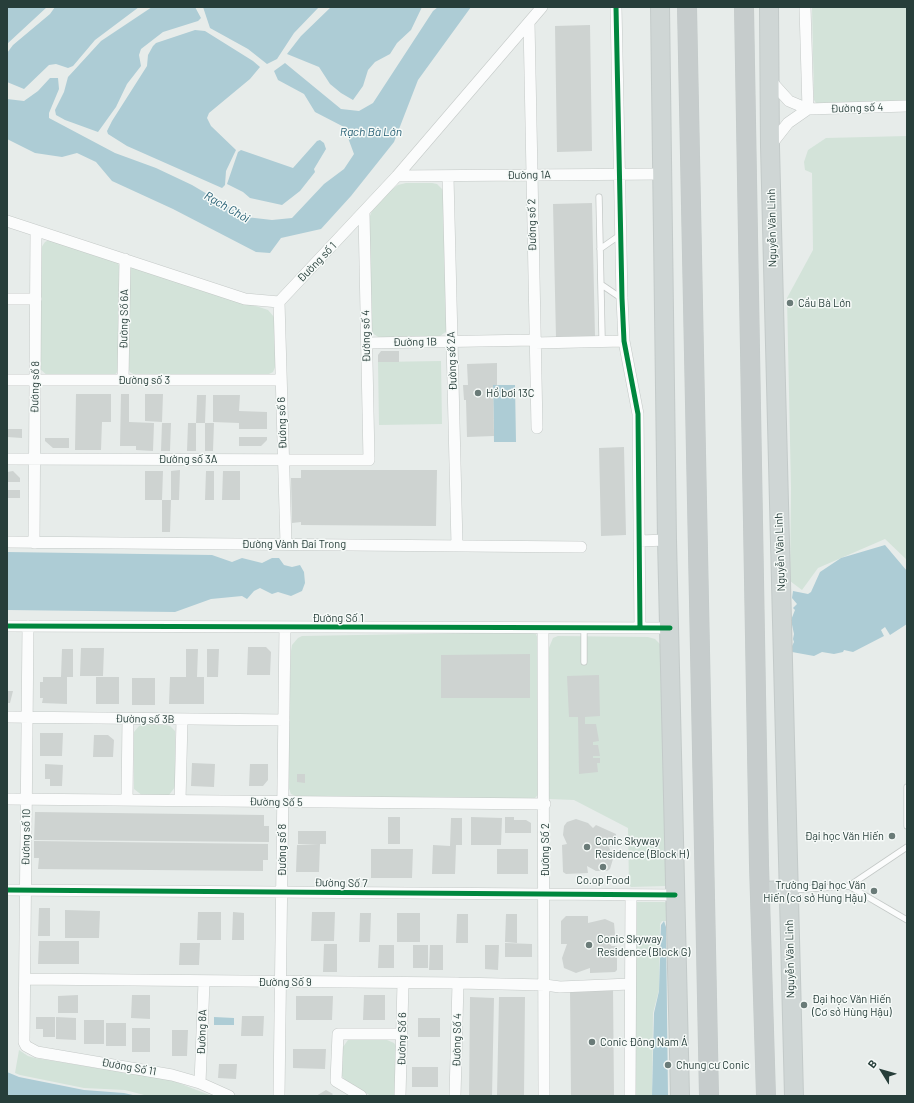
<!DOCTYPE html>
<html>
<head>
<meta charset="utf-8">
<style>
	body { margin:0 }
	#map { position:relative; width:914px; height:1103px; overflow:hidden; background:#e7ecea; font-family:Barlow,sans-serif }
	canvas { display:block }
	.frame { position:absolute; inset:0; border:8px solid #273e3a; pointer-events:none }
	.north { position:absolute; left:862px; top:1051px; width:40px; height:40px; -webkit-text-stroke:3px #f6faf8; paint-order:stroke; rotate:307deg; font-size:11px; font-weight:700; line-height:16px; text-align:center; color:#273e3a }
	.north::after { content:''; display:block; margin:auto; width:14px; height:18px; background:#273e3a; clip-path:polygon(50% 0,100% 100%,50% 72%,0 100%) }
</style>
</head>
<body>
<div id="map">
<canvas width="914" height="1103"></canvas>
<div class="frame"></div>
<div class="north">B</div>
</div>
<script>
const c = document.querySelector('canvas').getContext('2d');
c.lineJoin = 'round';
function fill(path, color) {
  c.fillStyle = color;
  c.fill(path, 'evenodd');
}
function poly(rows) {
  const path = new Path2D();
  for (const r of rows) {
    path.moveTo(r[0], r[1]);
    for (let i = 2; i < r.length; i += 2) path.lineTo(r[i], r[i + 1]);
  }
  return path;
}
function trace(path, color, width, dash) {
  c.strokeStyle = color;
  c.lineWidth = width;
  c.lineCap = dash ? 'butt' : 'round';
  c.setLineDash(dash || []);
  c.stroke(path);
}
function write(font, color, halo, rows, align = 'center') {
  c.font = font + ' Barlow,sans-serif';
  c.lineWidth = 3;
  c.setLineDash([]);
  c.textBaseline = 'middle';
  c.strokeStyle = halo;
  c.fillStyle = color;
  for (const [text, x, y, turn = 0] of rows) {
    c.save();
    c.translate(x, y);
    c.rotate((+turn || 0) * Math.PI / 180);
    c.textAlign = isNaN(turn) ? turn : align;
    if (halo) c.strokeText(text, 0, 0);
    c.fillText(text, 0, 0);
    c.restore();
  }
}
const green = poly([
	[812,7,907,7,907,102,816,103,814,100],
	[907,136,907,560,885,539,818,568,802,590,790,581,791,488,787,298,813,250,812,173,805,170,804,162,808,150,826,138],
	[406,183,432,183,437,184,443,190,447,331,440,336,380,338,372,333,369,218,373,209,390,191,398,185],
	[49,240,118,263,119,266,118,371,114,376,48,376,40,369,41,248,45,242],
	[136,266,268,310,274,317,276,365,273,372,267,375,135,375,130,372,128,369,129,269],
	[441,361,442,424,379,425,378,362],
	[527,632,536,634,539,642,538,795,534,799,298,797,291,794,287,783,291,651,292,645,298,638,302,636],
	[558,636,648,637,655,639,662,646,667,884,665,886,631,887,629,885,628,828,574,800,549,799,548,650,553,638],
	[144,724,166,725,170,726,175,731,175,787,169,795,143,796,134,789,134,732,139,726],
	[636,902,664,902,667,903,669,921,662,921,660,924,659,990,653,1013,652,1096,635,1096],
	[348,1040,387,1040,394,1043,396,1046,395,1096,371,1096,345,1080,342,1076,343,1047],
	[19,1050,28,1056,35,1058,171,1080,212,1096,148,1096,125,1090,84,1088,20,1075,15,1073]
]);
const water = poly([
	[7,7,47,7,7,44],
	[55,7,139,7,95,40,73,66,68,68,56,64,49,65,24,89,7,82,7,53,13,45,50,14],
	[152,7,195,7,201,18,198,21,163,32,141,49,139,55,141,66,127,84,116,107,98,132,65,120,56,115,55,110,64,92,68,77,101,41],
	[203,7,319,7,294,33,277,59,267,64,248,49,210,28],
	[331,7,422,7,411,30,397,43,390,54,375,62,368,70,363,86,353,100,341,93,330,84,319,67,287,54,301,36],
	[438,7,471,7,418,80,394,142,351,196,321,229,281,238,270,253,256,252,173,209,112,181,96,162,77,153,62,157,35,153,7,139,7,99,24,101,38,91,50,78,58,78,59,89,49,113,49,118,115,153,156,168,192,185,246,217,272,220,292,218,324,184,344,169,354,154,344,127,315,112,304,94,278,80,274,71,285,63,341,109,359,111,373,103,433,11],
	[195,30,205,31,253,61,260,67,250,79,209,113,207,118,211,126,236,150,226,171,225,185,222,188,127,146,108,134,107,131,112,121,147,66,148,55,153,46,156,43],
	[320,140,324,143,326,149,314,169,315,172,300,191,282,205,250,198,243,192,227,184,238,152,241,150,293,168,317,141],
	[493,385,515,385,516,442,494,442],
	[885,545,907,571,907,624,890,635,885,627,881,630,884,636,853,652,844,650,843,652,834,654,822,652,814,656,792,652,791,648,794,642,793,639,794,634,791,620,795,610,793,608,797,604,792,598,793,591,808,594,811,592,820,572,841,558],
	[7,552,212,555,232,562,242,558,262,563,272,558,279,558,284,565,292,567,300,565,304,572,305,583,302,591,291,596,278,592,272,594,260,588,254,591,247,599,242,596,211,599,175,612,7,610],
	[664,921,666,927,668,1096,652,1096,654,1013,659,991,661,925],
	[214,1017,234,1018,234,1025,214,1025],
	[7,1072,19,1077,84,1090,124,1093,137,1096,7,1096]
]);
const building = poly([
	[590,25,592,151,557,152,555,26],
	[592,203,595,337,556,338,553,204],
	[381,351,399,351,399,362,378,362,378,355],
	[497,363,497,385,493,385,494,436,467,437,466,400,464,400,463,385,468,385,467,364],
	[76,394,111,394,111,422,102,422,101,450,75,450],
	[121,394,129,394,129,422,154,423,153,451,136,450,136,446,120,446],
	[145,394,163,394,162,422,145,421],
	[197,395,206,395,205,423,196,423],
	[213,395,240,395,239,411,267,412,267,429,239,429,239,423,213,422],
	[162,423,171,423,170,451,161,451],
	[188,423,196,423,196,451,187,451],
	[205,423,214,423,213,451,205,451],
	[7,429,22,429,22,438,7,437],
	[239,437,267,437,267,440,261,446,239,446],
	[45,438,69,438,69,448,53,448,45,441],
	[624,447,626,535,601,536,599,448],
	[180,470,179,500,171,500,171,471],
	[301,470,437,470,436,526,301,525,301,522,292,523,291,478,301,478],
	[13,471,20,478,20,482,7,482,7,472],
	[145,471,163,471,162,500,145,500],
	[206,471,214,471,214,500,205,500],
	[223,471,240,471,240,500,222,500],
	[7,490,20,490,20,498,7,498],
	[162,500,171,500,170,532,162,532],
	[248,647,266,647,271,652,270,675,247,675],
	[81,648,104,648,103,676,80,676],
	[62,649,73,649,73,677,67,677,67,704,42,703,43,698,40,698,40,682,43,682,43,677,61,677],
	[186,649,198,649,197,677,204,677,204,704,169,704,170,677,186,677],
	[207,649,219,649,218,677,207,677],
	[530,654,530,698,441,698,441,655],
	[599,675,600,716,585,717,585,724,596,724,599,741,593,742,593,745,598,745,600,756,593,756,593,758,600,758,600,763,597,763,598,772,579,774,578,717,569,717,567,676],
	[96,677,119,677,119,704,96,704],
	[132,678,155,678,155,705,132,705],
	[7,691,13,691,10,703,7,703],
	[40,733,63,733,62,756,40,756],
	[94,735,108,735,114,740,113,757,93,757],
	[192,763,215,764,214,787,191,786],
	[45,764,63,765,62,786,50,786,50,779,45,779],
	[250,764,268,764,268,780,263,786,249,786],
	[297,774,305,774,305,783,297,782],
	[35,812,264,815,264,826,269,826,269,842,34,840],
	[388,817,400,817,400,844,388,844],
	[471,817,502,818,501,845,471,845],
	[505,817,514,817,514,820,526,820,531,823,531,833,505,833],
	[451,818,462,818,462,845,456,845,455,874,432,874,433,845,450,846],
	[576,819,588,823,593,828,596,825,616,834,615,846,609,847,613,859,610,869,607,871,596,871,587,866,588,873,566,874,563,872,562,845,567,844,563,835,564,826,567,822],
	[298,831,326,831,326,844,320,844,319,872,296,872,297,845,318,845,298,844],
	[34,841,268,844,268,860,263,860,263,871,38,869,39,858,34,858],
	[371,849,413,849,412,878,371,878],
	[497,849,528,849,528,874,497,874],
	[39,908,50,908,50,936,38,936],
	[65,910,100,911,99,938,65,938],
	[198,912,221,912,221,940,197,940],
	[233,912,244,913,244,940,232,940],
	[312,912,335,912,334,941,311,941],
	[360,913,371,913,370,942,359,942],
	[397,913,420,913,420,942,397,942],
	[457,914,468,914,468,943,456,943],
	[506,914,517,914,517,943,505,942],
	[566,916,588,916,588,923,605,919,614,923,615,934,611,946,617,946,617,970,615,972,590,973,590,968,576,973,564,968,562,958,567,944,561,944,561,921],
	[39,941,79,941,79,964,38,964],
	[180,943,200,943,199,965,179,965],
	[505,943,532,944,532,957,505,957],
	[324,944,337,944,337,972,323,972],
	[379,945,394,945,394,968,378,968],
	[413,945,428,945,428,968,413,968],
	[430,945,443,945,443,970,429,970],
	[485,945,499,945,498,970,485,969],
	[613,988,614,1096,571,1096,570,989],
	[78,995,78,1013,58,1013,58,996],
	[132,995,150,995,150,1019,131,1018],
	[364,995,385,995,385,1020,363,1020],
	[296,996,333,996,332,1020,296,1020],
	[470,997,494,998,492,1096,469,1096],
	[499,997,525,997,524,1096,497,1096],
	[242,1016,264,1016,263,1036,241,1036],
	[36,1017,55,1017,55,1037,43,1037,43,1029,36,1029],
	[56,1017,76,1018,76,1040,56,1039],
	[418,1018,440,1018,440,1037,418,1037],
	[84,1020,104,1020,104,1044,84,1044],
	[106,1023,126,1023,126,1046,106,1046],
	[132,1028,150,1028,150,1052,132,1052],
	[172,1030,188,1030,187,1056,172,1056],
	[293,1049,326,1049,325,1069,293,1068],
	[219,1064,237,1064,236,1079,218,1078],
	[412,1067,438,1067,438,1087,412,1087],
	[326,1090,333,1094,331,1096,316,1096]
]);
const service = poly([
	[599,197,602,336],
	[600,249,620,235],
	[602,285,621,298],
	[584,628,584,662],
	[907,787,907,826],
	[849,886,907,920],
	[791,890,849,886,907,847]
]);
const minor = poly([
	[616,7,622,298,624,341,638,414,640,628],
	[805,7,808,109],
	[529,22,537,428],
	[770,80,789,101,808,109,907,106],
	[770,146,788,123,808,109],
	[397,176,662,174],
	[448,177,457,545],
	[7,221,245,299,279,302],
	[7,299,36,299],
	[279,302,397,176,542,7],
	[279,302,286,544],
	[367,343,535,340],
	[535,343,624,341],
	[7,380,281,380],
	[123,380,125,259],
	[7,459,369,460,364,213],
	[639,541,667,540],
	[7,542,581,547],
	[34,543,36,231],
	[7,626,670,628],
	[28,626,24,1042,26,1046,37,1052,172,1075,200,1083,229,1096],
	[543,628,544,1096],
	[7,717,284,720],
	[7,799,545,804],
	[127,800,128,719],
	[180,800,182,720],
	[7,890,675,895],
	[25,979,458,983,545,985,560,987,630,984],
	[200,1083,204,982],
	[279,1096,285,627],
	[361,1096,336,1081,338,1034,402,1034],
	[400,1096,403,983],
	[455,1096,458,983],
	[630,1096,631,895]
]);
const primary = poly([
	[660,7,667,540,680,1096],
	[769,7,770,147,794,1096],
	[760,891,789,890]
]);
const trunk = poly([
	[687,7,709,1096],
	[744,7,759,865,766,1096]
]);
const cycleway = poly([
	[616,7,622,298,624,341,638,414,640,628],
	[7,626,670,628],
	[7,890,675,895]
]);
const markers = [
	[790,303,4,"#6a7b78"],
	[478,393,4,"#6a7b78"],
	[892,836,4,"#6a7b78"],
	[587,847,4,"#6a7b78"],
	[603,867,4,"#6a7b78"],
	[874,891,4,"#6a7b78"],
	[589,945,4,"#6a7b78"],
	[804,1005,4,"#6a7b78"],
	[592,1042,4,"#6a7b78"],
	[668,1065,4,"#6a7b78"]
];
const streetNames = [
	["Đường số 4",857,108,-2],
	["Đường 1A",529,175,-1],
	["Đường số 2",532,225,-91],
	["Nguyễn Văn Linh",772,228,-91],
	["Đường số 1",317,262,-46],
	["Đường Số 6A",124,319,-89],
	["Đường số 4",366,336,-91],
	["Đường 1B",415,342,-1],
	["Đường số 2A",452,361,-92],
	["Đường số 3",144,380],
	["Đường số 8",35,387,-89],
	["Đường số 6",282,423,-92],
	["Đường số 3A",188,459],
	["Đường Vành Đai Trong",294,544],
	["Nguyễn Văn Linh",780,552,-92],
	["Đường Số 1",338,618],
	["Đường số 3B",145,719,1],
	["Đường Số 5",276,802,1],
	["Đường số 10",26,837,-89],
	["Đường số 8",282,850,-90],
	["Đường Số 2",545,850,-90],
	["Đường Số 7",341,883,1],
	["Nguyễn Văn Linh",790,959,-91],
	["Đường Số 9",285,982],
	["Đường 8A",202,1032,-88],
	["Đường Số 6",402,1039,-89],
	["Đường Số 4",457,1040,-89],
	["Đường Số 11",129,1067,10]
];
const poiNames = [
	["Cầu Bà Lớn",798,303],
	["Hồ bơi 13C",486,393],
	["Đại học Văn Hiến",884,836,"right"],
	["Conic Skyway",595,841],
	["Residence (Block H)",595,854],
	["Co.op Food",603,880,"center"],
	["Trường Đại học Văn",866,885,"right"],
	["Hiến (cơ sở Hùng Hậu)",866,898,"right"],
	["Conic Skyway",597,939],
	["Residence (Block G)",597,952],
	["Đại học Văn Hiến",812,999],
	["(Cơ sở Hùng Hậu)",812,1012],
	["Conic Đông Nam Á",600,1042],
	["Chung cư Conic",676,1065]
];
const waterNames = [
	["Rạch Bà Lớn",371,132],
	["Rạch Chòi",227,207,30]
];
fill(green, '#d3e3d9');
fill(water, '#adccd5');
fill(building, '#ced3d1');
trace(service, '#c4c9c7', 7);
trace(minor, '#c4c9c7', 12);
trace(primary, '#c3cac9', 20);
trace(trunk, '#c3cac9', 20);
trace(service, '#fbfcfc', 5.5);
trace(minor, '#fbfcfc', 11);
trace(primary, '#cfd6d5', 18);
trace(trunk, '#c6cccc', 19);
trace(cycleway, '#00873e', 5);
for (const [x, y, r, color] of markers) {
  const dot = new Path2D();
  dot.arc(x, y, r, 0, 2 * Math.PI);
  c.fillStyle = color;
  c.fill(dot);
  trace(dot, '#f6faf8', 1.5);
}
write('11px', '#273e3a', '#f6faf8', streetNames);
write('11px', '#273e3a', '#f6faf8', poiNames, 'left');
write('italic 12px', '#265f74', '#f6faf8', waterNames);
</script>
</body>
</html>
